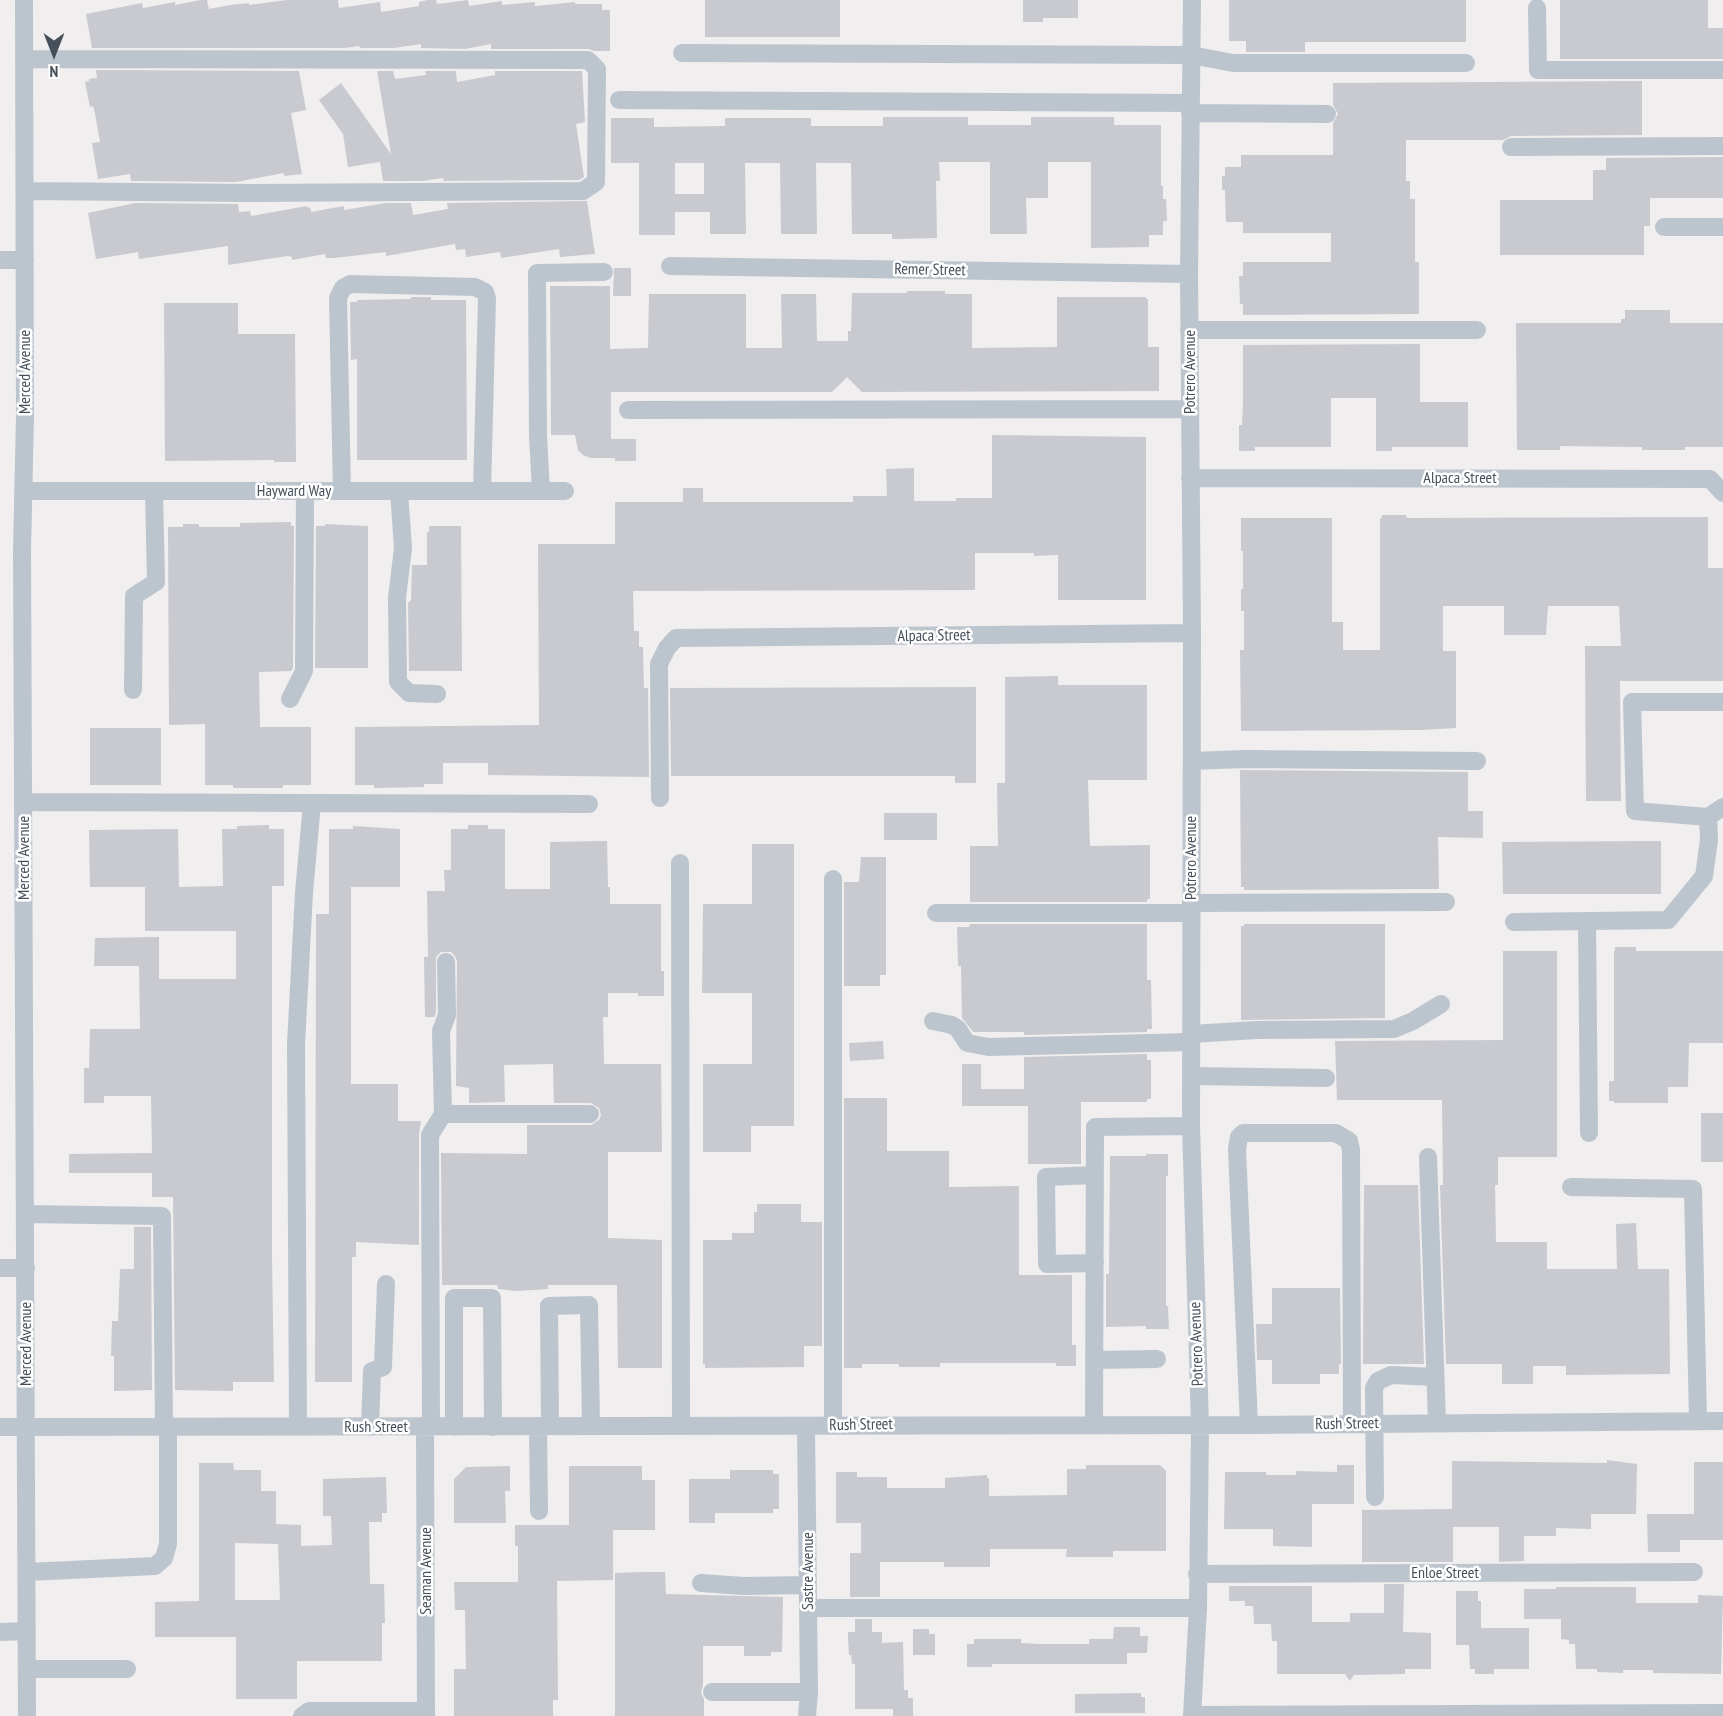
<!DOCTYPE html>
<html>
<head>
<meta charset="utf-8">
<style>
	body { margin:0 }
	#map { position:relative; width:1723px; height:1716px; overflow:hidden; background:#f0eeee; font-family:"PT Sans Narrow",sans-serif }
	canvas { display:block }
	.north { position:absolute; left:24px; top:24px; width:60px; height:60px; -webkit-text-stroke:4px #fff; paint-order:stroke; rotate:180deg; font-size:16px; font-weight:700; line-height:24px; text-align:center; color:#46505b }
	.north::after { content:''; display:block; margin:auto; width:21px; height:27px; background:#46505b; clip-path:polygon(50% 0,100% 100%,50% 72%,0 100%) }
</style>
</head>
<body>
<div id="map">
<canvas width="1723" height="1716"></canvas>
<div class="north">N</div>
</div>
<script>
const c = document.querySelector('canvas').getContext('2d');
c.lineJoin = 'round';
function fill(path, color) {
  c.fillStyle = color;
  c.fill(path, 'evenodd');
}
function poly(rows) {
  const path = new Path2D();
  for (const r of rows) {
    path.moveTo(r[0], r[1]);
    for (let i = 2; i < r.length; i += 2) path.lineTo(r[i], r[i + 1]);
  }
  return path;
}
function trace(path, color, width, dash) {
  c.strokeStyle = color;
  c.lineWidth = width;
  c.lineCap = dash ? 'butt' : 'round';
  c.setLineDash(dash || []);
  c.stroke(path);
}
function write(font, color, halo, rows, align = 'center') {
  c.font = font + ' "PT Sans Narrow",sans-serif';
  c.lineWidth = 5;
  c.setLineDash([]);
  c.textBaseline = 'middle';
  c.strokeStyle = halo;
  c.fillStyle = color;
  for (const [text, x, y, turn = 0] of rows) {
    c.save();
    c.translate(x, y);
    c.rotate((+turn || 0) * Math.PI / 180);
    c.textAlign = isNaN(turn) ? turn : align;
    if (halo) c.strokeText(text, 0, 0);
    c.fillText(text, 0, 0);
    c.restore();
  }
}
const building = poly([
	[201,0,207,0,209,9,230,5,249,3,249,5,287,0,338,0,339,8,380,2,381,12,419,6,419,2,428,0,436,0,437,4,468,0,469,6,502,1,502,5,535,2,535,6,575,2,575,4,602,4,602,10,610,10,610,51,594,51,588,49,491,49,491,44,465,49,421,48,421,44,394,48,360,48,359,46,345,48,92,48,86,14,142,3,143,8,175,2,175,5],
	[705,0,840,0,840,37,705,37],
	[1023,0,1078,0,1078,18,1043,18,1043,22,1023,22],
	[1229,0,1466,0,1466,42,1305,42,1305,52,1246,52,1246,41,1229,41],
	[1560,0,1708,0,1708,28,1723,28,1723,59,1560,59],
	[96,70,299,71,306,110,291,113,302,174,284,176,284,173,236,182,131,181,130,174,98,179,92,143,100,142,95,113,93,106,90,107,85,82,89,81,89,79,97,78],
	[377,71,393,71,395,79,426,75,425,71,456,71,457,82,495,75,495,71,582,71,585,122,576,124,584,177,579,180,444,181,443,178,423,181,383,181,380,162,348,167,343,134,319,100,341,83,391,154],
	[1642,81,1642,135,1511,136,1503,140,1406,140,1406,181,1410,181,1410,199,1415,199,1415,262,1419,262,1419,314,1243,315,1243,304,1240,304,1239,276,1243,276,1243,262,1331,262,1331,233,1243,233,1243,222,1226,222,1225,190,1222,190,1222,176,1225,176,1225,167,1241,167,1241,155,1333,155,1333,123,1338,114,1333,105,1333,83],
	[883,117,968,117,968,125,1031,125,1031,117,1114,117,1114,125,1161,125,1161,186,1163,186,1163,199,1166,199,1167,221,1163,221,1163,235,1149,235,1149,247,1091,248,1091,162,1048,162,1048,198,1026,198,1027,234,990,234,990,162,939,162,940,181,936,181,937,238,892,239,892,234,852,234,851,163,816,163,817,234,781,234,780,163,745,163,746,234,710,234,710,212,675,212,675,235,639,235,639,163,611,163,611,118,654,118,654,127,725,126,725,118,811,118,811,126,883,126],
	[675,163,704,163,704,194,675,194],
	[1723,157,1723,198,1650,198,1650,226,1644,226,1644,255,1500,255,1500,200,1593,200,1593,170,1606,170,1606,158],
	[587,201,595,254,560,257,559,249,501,258,500,252,466,257,465,249,456,250,455,244,386,256,386,252,334,258,326,258,325,254,292,260,292,257,288,256,228,265,228,246,139,259,138,252,96,259,88,213,135,203,238,204,239,212,250,211,251,216,307,206,308,208,310,207,311,212,344,206,344,210,386,203,411,203,413,215,448,209,447,203],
	[614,268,631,268,631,296,613,296],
	[550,286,610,286,610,349,648,348,649,294,746,294,746,348,782,348,781,294,816,294,817,341,848,341,848,331,851,331,852,293,907,293,907,291,945,291,945,294,972,294,972,348,1057,347,1057,297,1146,297,1146,299,1148,299,1148,347,1159,347,1159,391,862,392,847,377,832,392,611,392,611,439,636,439,636,461,615,461,615,458,590,458,583,455,578,450,575,435,551,435],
	[411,297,431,297,431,300,466,300,467,460,357,460,357,359,351,360,350,302,357,302,357,300,411,299],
	[164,303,238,303,238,334,295,334,296,462,274,462,274,460,165,461],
	[1625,310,1670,310,1670,323,1723,323,1723,447,1685,447,1685,450,1642,450,1642,447,1560,446,1560,450,1517,450,1516,323,1621,323,1621,319,1625,319],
	[1420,344,1420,402,1468,402,1468,447,1392,447,1392,451,1376,451,1376,398,1331,398,1331,447,1255,447,1255,451,1239,451,1239,425,1242,425,1243,403,1243,345],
	[992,435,1146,437,1146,600,1058,600,1058,555,1034,556,1034,553,975,553,975,590,633,591,634,631,639,631,639,647,643,647,644,688,648,688,649,777,488,775,488,763,443,763,443,784,424,784,424,787,374,788,374,785,355,785,355,727,539,725,538,544,615,544,615,502,683,502,683,488,703,488,703,502,853,502,853,496,887,496,886,469,914,468,914,501,956,501,956,498,992,498],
	[1382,515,1406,515,1407,518,1708,517,1708,568,1723,568,1723,681,1620,681,1621,801,1586,801,1585,646,1621,646,1619,606,1548,606,1546,635,1504,635,1504,606,1443,606,1443,651,1456,651,1456,728,1421,730,1241,731,1240,650,1244,650,1244,611,1241,611,1241,589,1243,589,1243,551,1241,551,1241,518,1332,518,1332,622,1343,622,1343,650,1380,650,1380,518,1382,518],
	[291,522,291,526,294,526,293,668,291,671,259,672,260,727,311,727,311,785,283,785,283,788,233,788,233,785,205,785,205,724,169,725,168,527,183,527,183,524,199,524,199,527,240,527,240,523],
	[325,524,368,526,368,668,315,668,316,526,325,526],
	[429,526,461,526,462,671,409,671,408,603,411,600,412,565,427,565,427,532,429,532],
	[1058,676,1058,685,1147,685,1147,780,1088,780,1090,846,1150,845,1150,899,1147,899,1147,902,970,902,970,846,998,846,997,783,1005,783,1005,677],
	[976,687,976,783,955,783,955,776,671,776,670,688],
	[90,728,161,728,161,785,90,785],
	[1240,770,1468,772,1468,811,1483,811,1483,838,1438,837,1439,889,1244,890,1244,887,1241,887],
	[884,813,937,813,937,840,884,840],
	[269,825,269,829,284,829,284,886,272,886,272,1258,274,1382,233,1382,233,1391,175,1390,173,1197,152,1197,152,1173,69,1173,69,1154,152,1153,151,1096,104,1096,104,1103,84,1103,84,1068,89,1068,90,1029,140,1029,139,966,94,966,95,938,159,937,159,979,236,979,236,931,145,931,145,887,90,887,89,830,178,829,179,887,223,886,222,829,237,829,237,826],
	[468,825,488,825,488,829,505,829,505,889,550,889,550,842,607,841,608,887,610,887,610,904,661,904,661,971,664,971,664,996,638,996,638,993,608,993,608,1017,603,1017,604,1064,661,1064,662,1152,608,1152,608,1238,662,1240,662,1368,618,1368,617,1285,548,1285,548,1289,517,1291,498,1289,497,1285,442,1285,441,1153,527,1154,527,1125,591,1125,599,1120,601,1115,599,1108,591,1103,554,1103,553,1064,504,1065,505,1102,469,1103,469,1088,456,1086,457,962,455,956,451,952,441,952,436,957,436,1013,434,1017,425,1017,424,957,428,957,427,891,445,891,444,870,451,870,451,829,468,829],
	[353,826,400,829,400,887,351,887,351,1084,398,1084,398,1121,421,1121,419,1135,419,1245,356,1242,356,1257,352,1257,352,1382,315,1382,316,914,329,914,329,829,353,829],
	[1661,841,1661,894,1503,894,1502,842],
	[752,844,794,844,794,1126,751,1126,751,1152,703,1152,703,1064,752,1064,752,993,702,993,703,904,752,904],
	[861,857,886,857,886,975,880,975,880,986,844,986,844,882,859,882],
	[970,924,1147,924,1147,980,1151,980,1152,1029,1147,1029,1147,1032,1024,1035,1024,1032,973,1032,962,1018,961,966,958,966,957,927,969,927],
	[1244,924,1385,924,1385,1018,1241,1020,1241,926,1244,926],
	[1615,947,1636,947,1636,951,1723,951,1723,1043,1689,1043,1688,1087,1668,1087,1668,1103,1614,1103,1614,1101,1609,1101,1609,1081,1614,1081,1614,951,1615,951],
	[1503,951,1557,951,1557,1157,1498,1157,1498,1185,1495,1185,1496,1242,1547,1242,1547,1269,1617,1269,1616,1224,1636,1223,1638,1269,1669,1269,1670,1374,1566,1375,1566,1366,1533,1366,1533,1384,1502,1384,1502,1364,1446,1364,1440,1185,1443,1185,1442,1100,1337,1100,1335,1041,1503,1040],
	[883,1041,884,1059,850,1061,849,1043],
	[1147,1054,1147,1060,1151,1060,1151,1099,1147,1099,1147,1102,1081,1102,1081,1164,1028,1164,1028,1106,962,1106,962,1064,981,1064,981,1089,1024,1089,1024,1057],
	[844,1098,887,1098,887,1151,949,1151,949,1187,1019,1186,1019,1275,1072,1275,1072,1345,1076,1345,1076,1366,1056,1366,1056,1363,940,1363,940,1367,899,1367,899,1364,862,1364,862,1368,844,1368],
	[1701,1113,1723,1113,1723,1162,1701,1162],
	[1146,1154,1168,1154,1168,1176,1166,1176,1166,1306,1168,1306,1169,1329,1146,1329,1146,1326,1106,1327,1106,1274,1109,1274,1110,1156,1146,1156],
	[1364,1185,1418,1185,1424,1364,1363,1364],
	[757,1204,801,1204,801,1222,822,1222,822,1346,804,1346,804,1367,705,1368,705,1364,703,1364,703,1240,732,1240,732,1233,754,1233,754,1212,757,1212],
	[134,1227,151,1227,152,1390,114,1391,114,1356,111,1356,112,1321,118,1321,120,1269,134,1269],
	[1272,1288,1340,1288,1341,1364,1339,1364,1339,1374,1320,1374,1320,1384,1272,1384,1272,1360,1257,1360,1256,1324,1272,1324],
	[1607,1460,1637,1464,1636,1514,1591,1514,1591,1529,1556,1528,1556,1536,1524,1536,1524,1561,1499,1562,1499,1527,1453,1527,1453,1562,1362,1562,1362,1510,1452,1509,1452,1461,1607,1463],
	[1694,1462,1723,1462,1723,1540,1680,1540,1680,1552,1648,1552,1647,1514,1694,1514],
	[199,1463,233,1463,234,1470,261,1470,261,1491,276,1491,276,1524,301,1525,301,1546,332,1545,331,1516,323,1516,323,1479,386,1477,387,1513,382,1513,382,1522,369,1522,370,1584,384,1584,385,1623,382,1623,382,1661,297,1661,297,1699,236,1699,236,1637,155,1637,155,1602,199,1601],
	[235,1543,278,1544,280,1600,235,1600],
	[1086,1465,1160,1465,1166,1471,1166,1551,1113,1551,1113,1557,1066,1557,1067,1549,990,1549,990,1567,944,1567,944,1562,880,1562,880,1597,850,1597,850,1553,861,1553,861,1523,836,1523,836,1472,857,1472,857,1477,887,1477,887,1488,945,1488,945,1478,987,1475,987,1478,989,1478,989,1496,1067,1495,1067,1469,1086,1469],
	[1337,1465,1354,1465,1354,1504,1312,1504,1312,1547,1273,1546,1273,1529,1224,1529,1225,1472,1266,1472,1266,1475,1296,1475,1296,1471,1337,1472],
	[510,1466,510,1491,505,1491,506,1523,454,1523,454,1479,466,1467],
	[569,1466,642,1466,642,1480,655,1480,655,1530,613,1530,613,1580,557,1581,558,1700,553,1700,553,1716,454,1716,454,1669,466,1669,465,1610,455,1610,454,1582,518,1582,518,1546,515,1546,515,1525,569,1525],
	[730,1470,773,1470,773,1474,779,1474,779,1509,773,1509,773,1513,715,1513,715,1523,689,1523,689,1479,730,1479],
	[642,1572,665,1572,666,1594,783,1597,782,1652,771,1652,771,1656,744,1656,744,1646,703,1646,703,1685,701,1693,704,1699,704,1716,615,1716,615,1573],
	[1384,1584,1404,1584,1403,1632,1431,1633,1431,1669,1405,1669,1405,1674,1354,1675,1350,1681,1345,1674,1277,1674,1277,1641,1272,1641,1271,1624,1254,1624,1253,1606,1245,1606,1245,1601,1229,1601,1229,1586,1312,1586,1312,1622,1350,1622,1350,1613,1384,1613],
	[1556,1587,1636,1587,1636,1603,1698,1603,1698,1595,1723,1596,1721,1674,1653,1673,1653,1670,1623,1670,1623,1673,1597,1672,1597,1669,1576,1669,1575,1644,1569,1644,1569,1640,1561,1639,1561,1619,1524,1619,1524,1589,1556,1589],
	[1456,1591,1478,1591,1478,1601,1481,1601,1481,1628,1529,1628,1529,1669,1494,1669,1494,1674,1475,1674,1475,1669,1470,1669,1469,1645,1456,1645],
	[855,1619,872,1619,872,1632,882,1632,882,1643,903,1642,904,1690,908,1690,908,1698,913,1698,913,1716,893,1716,893,1709,855,1709,855,1664,852,1664,851,1655,849,1655,848,1638,848,1632,855,1632],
	[1114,1627,1140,1627,1140,1636,1148,1636,1147,1653,1127,1653,1127,1664,992,1664,992,1667,967,1667,967,1644,974,1644,974,1639,1021,1639,1021,1643,1039,1644,1089,1644,1089,1639,1113,1639],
	[913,1629,929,1629,929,1634,935,1634,935,1655,913,1655],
	[1141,1693,1141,1697,1145,1697,1145,1713,1075,1713,1075,1694]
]);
const minor = poly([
	[24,0,25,417,22,551,27,1716],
	[1192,0,1189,274,1192,633,1191,1126,1200,1425,1198,1608,1192,1716],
	[1537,8,1538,70,1723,70],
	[682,53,1191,55,1233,63,1466,63],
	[24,59,588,60,597,69,596,182,583,191,251,193,25,191],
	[619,100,1191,103],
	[1190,113,1327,114],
	[1511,147,1723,146],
	[1664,227,1723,227],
	[0,260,25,260],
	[670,266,1189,274],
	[1189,330,1477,330],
	[628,410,1190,409],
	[1190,478,1710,479,1723,493],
	[23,491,565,491],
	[342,491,338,298,343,288,350,284,475,287,485,292,487,298,482,491],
	[399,491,403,548,397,598,398,682,409,693,437,694],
	[541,491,538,436,537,273,604,272],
	[133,690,134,596,156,582,154,491],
	[290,699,304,671,305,491],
	[1723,702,1632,702,1635,811,1708,817,1723,807],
	[1192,761,1244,759,1477,761],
	[660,798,659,664,667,648,676,638,1192,633],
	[24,802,589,804],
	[680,863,681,1425],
	[1191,903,1446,902],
	[936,913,1191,913],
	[1587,921,1589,1133],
	[1514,922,1668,920,1704,876,1709,840,1708,817],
	[933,1021,952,1025,958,1029,967,1043,989,1047,1191,1042],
	[1191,1034,1257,1030,1394,1029,1413,1021,1441,1004],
	[1191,1076,1326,1078],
	[443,1114,441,1031,447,1015,446,962],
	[1428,1157,1437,1423],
	[1571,1187,1693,1189,1698,1421],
	[25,1214,162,1216,164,1427],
	[1095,1263,1047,1264,1046,1177,1095,1175],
	[0,1268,26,1268],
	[1094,1360,1157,1359],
	[833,1425,833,879],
	[1094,1425,1095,1127,1191,1126],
	[1249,1425,1237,1149,1239,1137,1243,1133,1336,1133,1349,1141,1351,1150,1352,1424],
	[538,1426,539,1511],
	[550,1426,549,1306,589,1305,591,1426],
	[0,1427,1249,1425,1723,1421],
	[298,1427,296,1044,304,893,312,803],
	[370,1427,372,1371,383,1367,386,1284],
	[425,1427,426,1716],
	[431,1427,430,1135,443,1114,590,1114],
	[454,1427,454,1298,492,1298,493,1427],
	[806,1427,809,1692,807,1716],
	[1375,1497,1374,1388,1378,1381,1391,1375,1435,1377],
	[27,1572,155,1566,164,1558,168,1544,168,1427],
	[1197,1574,1694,1572],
	[701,1583,744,1586,808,1585],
	[809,1608,1198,1608],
	[0,1632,27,1631],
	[27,1669,127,1669],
	[712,1692,809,1692],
	[1192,1715,1723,1713],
	[302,1716,309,1711,426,1711]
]);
const streetNames = [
	["Remer Street",930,270,1],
	["Merced Avenue",25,372,-90],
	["Potrero Avenue",1190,372,-90],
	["Alpaca Street",1460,478],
	["Hayward Way",294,491],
	["Alpaca Street",934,636,-1],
	["Merced Avenue",24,858,-90],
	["Potrero Avenue",1191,858,-90],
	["Merced Avenue",26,1344,-90],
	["Potrero Avenue",1197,1344,-92],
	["Rush Street",1347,1424,-1],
	["Rush Street",861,1425,-1],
	["Rush Street",376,1427],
	["Seaman Avenue",426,1571,-90],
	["Sastre Avenue",808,1571,-90],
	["Enloe Street",1445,1573]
];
fill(building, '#c8cad0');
trace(minor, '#bcc5cd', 18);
write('16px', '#46505b', '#fff', streetNames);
</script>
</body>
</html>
